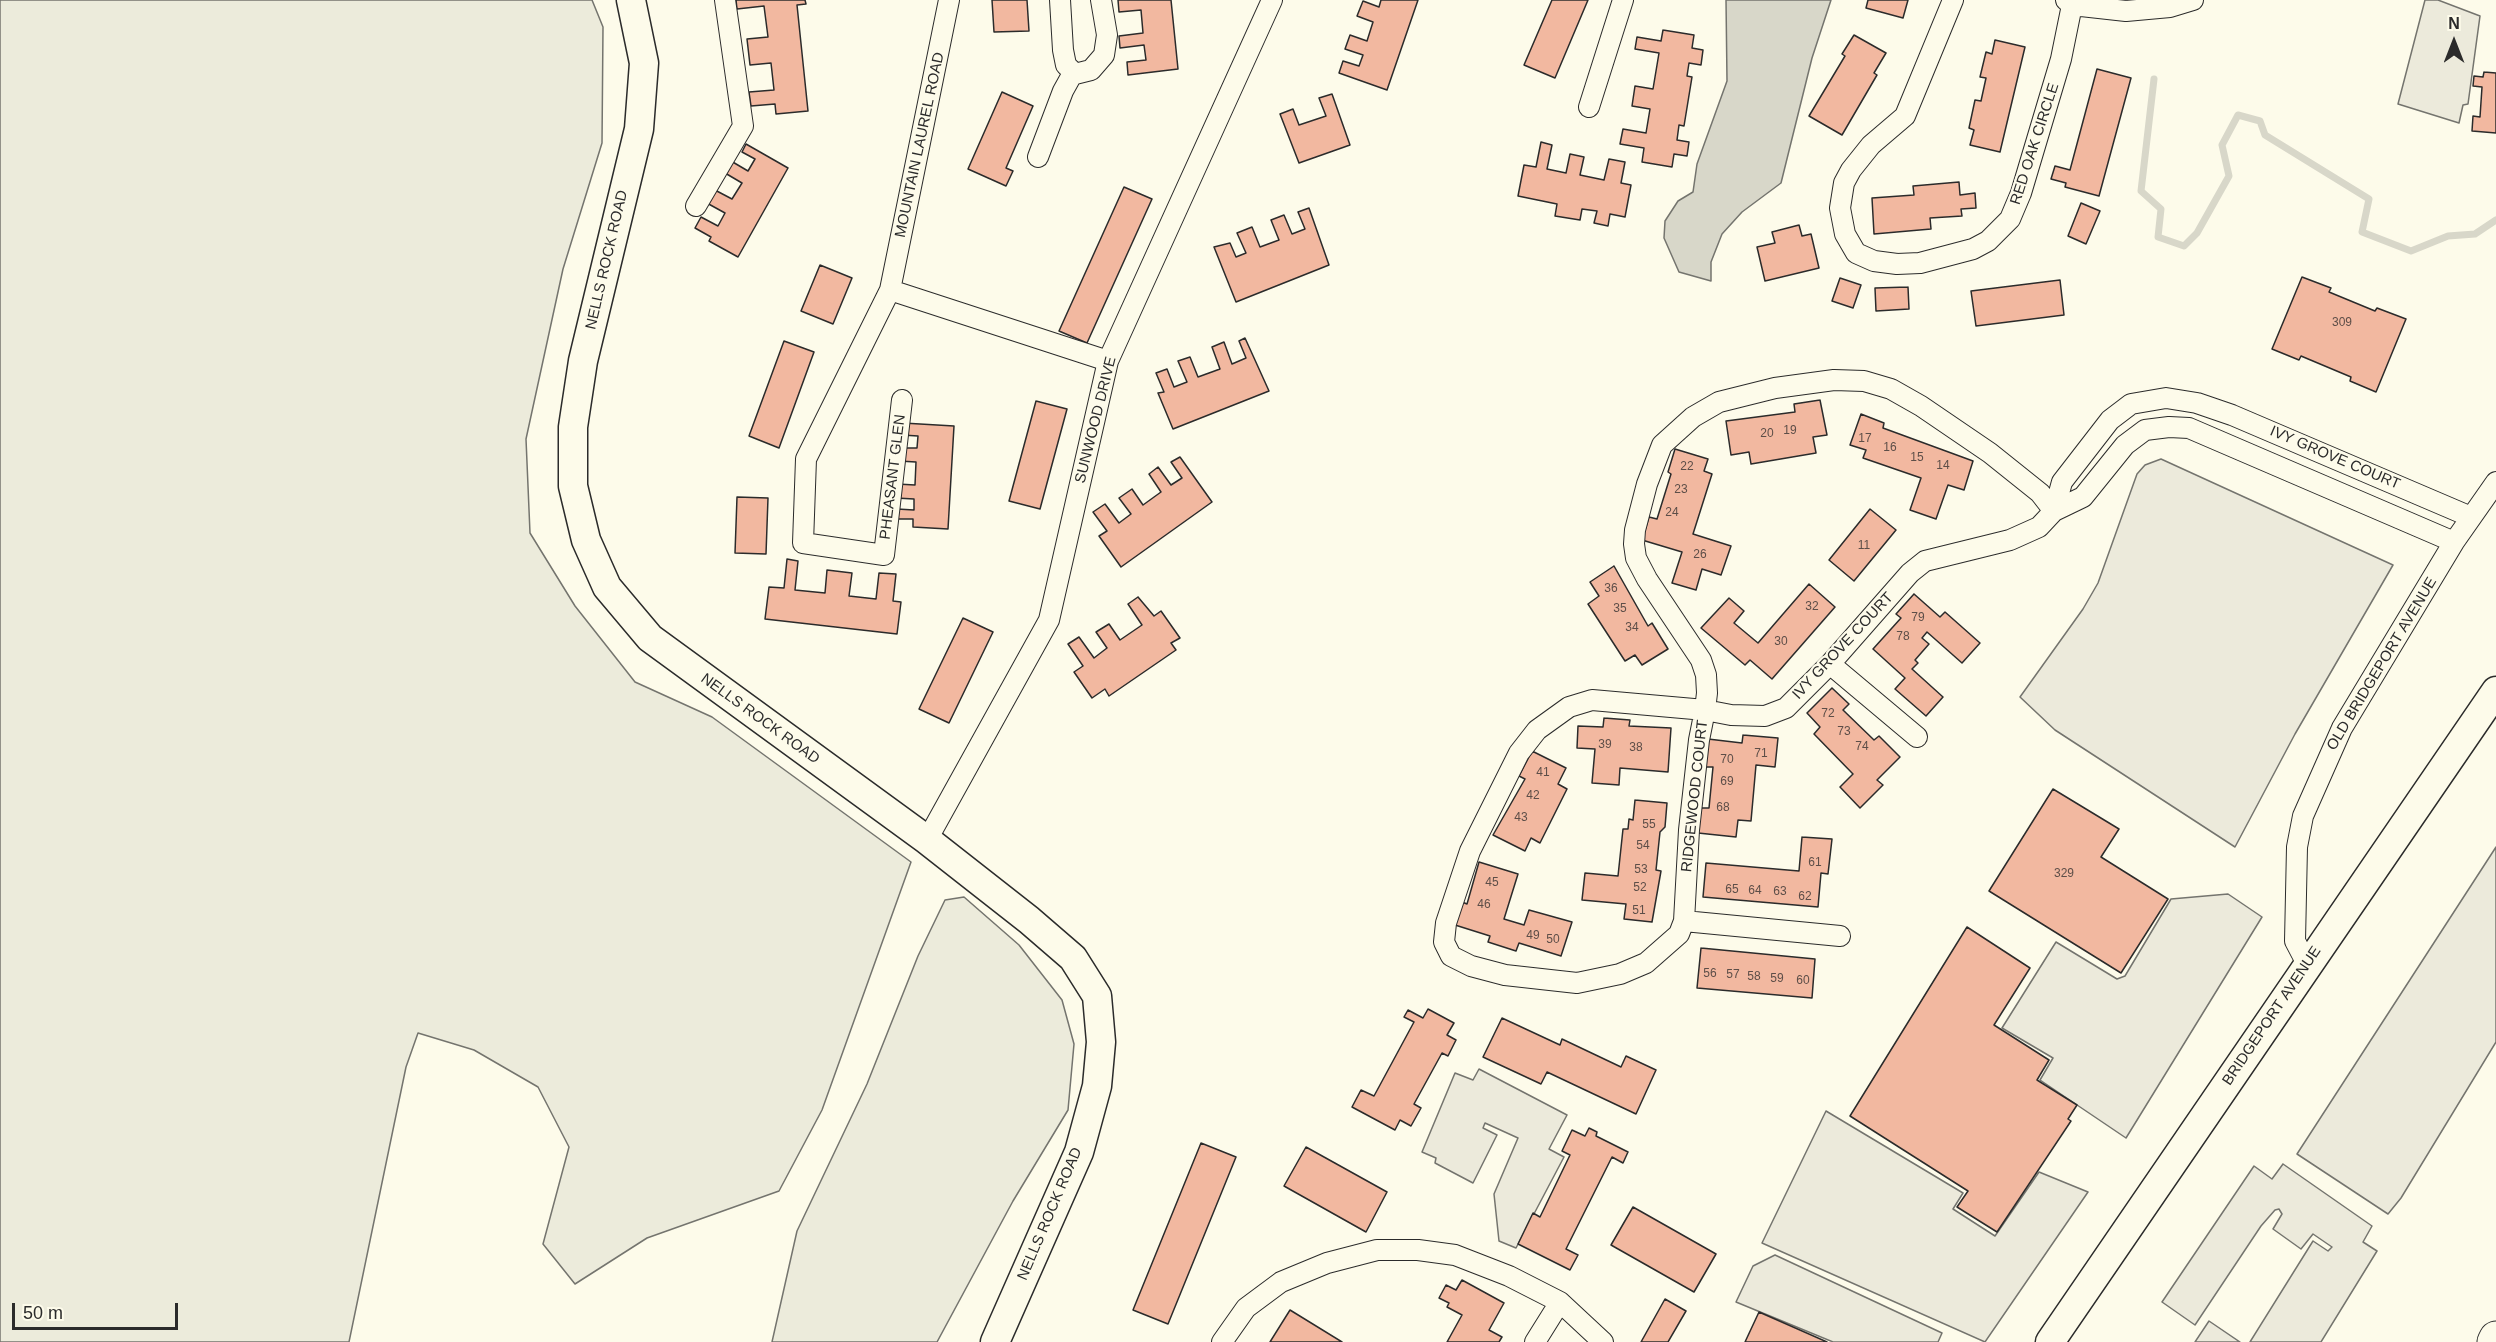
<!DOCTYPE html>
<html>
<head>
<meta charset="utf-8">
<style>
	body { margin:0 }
	#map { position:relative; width:2496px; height:1342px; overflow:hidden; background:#fdfbea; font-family:Arial,sans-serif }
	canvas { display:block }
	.north { position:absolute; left:2424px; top:12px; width:60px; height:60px; -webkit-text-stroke:4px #fdfbea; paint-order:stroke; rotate:0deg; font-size:16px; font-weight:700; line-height:24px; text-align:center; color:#2b2b2b }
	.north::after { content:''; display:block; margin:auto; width:21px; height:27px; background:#2b2b2b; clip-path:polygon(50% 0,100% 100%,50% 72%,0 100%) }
	.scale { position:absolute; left:12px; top:1303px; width:166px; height:27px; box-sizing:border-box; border:3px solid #2b2b2b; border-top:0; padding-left:8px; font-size:18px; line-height:21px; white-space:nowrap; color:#2b2b2b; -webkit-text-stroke:4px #fdfbea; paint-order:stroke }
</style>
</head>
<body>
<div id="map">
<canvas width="2496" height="1342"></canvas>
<div class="north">N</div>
<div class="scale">50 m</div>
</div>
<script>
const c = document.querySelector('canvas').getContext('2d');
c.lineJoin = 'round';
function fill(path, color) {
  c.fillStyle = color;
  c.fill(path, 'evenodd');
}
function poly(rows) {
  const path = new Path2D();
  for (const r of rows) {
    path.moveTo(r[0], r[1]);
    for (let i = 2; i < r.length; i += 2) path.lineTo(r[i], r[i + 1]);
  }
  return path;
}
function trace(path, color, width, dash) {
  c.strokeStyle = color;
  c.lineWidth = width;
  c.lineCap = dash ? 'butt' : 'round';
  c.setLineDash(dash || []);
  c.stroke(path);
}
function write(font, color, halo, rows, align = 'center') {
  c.font = font + ' Arial,sans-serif';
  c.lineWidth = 4.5;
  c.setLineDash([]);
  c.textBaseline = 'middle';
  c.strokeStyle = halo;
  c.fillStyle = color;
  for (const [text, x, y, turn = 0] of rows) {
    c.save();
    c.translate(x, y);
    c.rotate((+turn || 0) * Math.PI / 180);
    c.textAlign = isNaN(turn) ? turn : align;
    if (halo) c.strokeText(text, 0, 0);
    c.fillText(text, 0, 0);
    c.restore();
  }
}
const green = poly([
	[0,0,592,0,603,27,602,143,563,269,526,439,530,533,575,606,635,682,712,717,911,862,822,1110,779,1191,647,1238,575,1284,543,1244,569,1147,538,1087,474,1050,418,1033,406,1067,349,1342,0,1342,0,0],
	[964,897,1019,945,1062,1000,1074,1044,1068,1110,1013,1201,937,1342,772,1342,797,1231,867,1084,918,956,945,900,964,897]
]);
const parking = poly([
	[2425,0,2438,0,2480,16,2468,104,2463,105,2459,123,2398,104,2425,0],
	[2161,459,2393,565,2295,734,2235,847,2055,730,2020,697,2083,609,2098,583,2137,474,2145,465,2161,459],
	[2496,847,2496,1042,2401,1198,2388,1214,2297,1154,2496,847],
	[2228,894,2262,917,2126,1138,2040,1080,2053,1058,2002,1028,2056,942,2117,979,2125,976,2171,899,2228,894],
	[1479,1069,1567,1115,1549,1149,1564,1157,1516,1248,1499,1241,1494,1194,1518,1138,1485,1123,1483,1128,1497,1135,1473,1183,1435,1163,1436,1158,1422,1152,1455,1073,1473,1080,1479,1069],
	[1826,1111,1963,1193,1953,1209,1995,1236,2039,1172,2088,1192,1985,1342,1762,1243,1826,1111],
	[2283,1164,2372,1226,2363,1242,2377,1251,2321,1342,2250,1342,2313,1241,2328,1251,2332,1247,2313,1234,2301,1249,2273,1229,2282,1214,2279,1209,2275,1210,2261,1226,2195,1325,2162,1302,2254,1166,2272,1179,2283,1164],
	[1775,1255,1942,1333,1938,1342,1833,1342,1736,1302,1753,1266,1775,1255],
	[2209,1321,2240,1342,2195,1342,2209,1321]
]);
const water = poly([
	[1726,0,1831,0,1812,58,1781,183,1742,212,1722,234,1711,262,1711,281,1679,272,1664,238,1665,221,1678,201,1693,192,1697,164,1727,81,1726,0]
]);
const stream = poly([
	[2154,79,2141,191,2161,209,2158,237,2184,246,2197,233,2229,176,2222,145,2238,115,2260,121,2265,135,2369,199,2362,232,2411,251,2448,236,2475,234,2496,220]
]);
const building = poly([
	[736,0,805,0,806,4,797,5,808,111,776,114,775,104,751,106,749,92,774,90,771,63,750,65,747,39,768,37,764,6,737,9,736,0],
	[992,0,1027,0,1029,31,994,32,992,0],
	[1118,0,1171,0,1178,69,1128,75,1127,62,1146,60,1144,45,1120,48,1119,36,1143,33,1141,10,1119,12,1118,0],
	[1381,0,1418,0,1387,90,1339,73,1343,61,1359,66,1363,55,1345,49,1350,35,1367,41,1373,22,1357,16,1363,1,1379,7,1381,0],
	[1552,0,1588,0,1555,78,1524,65,1552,0],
	[1868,0,1908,0,1903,18,1866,8,1868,0],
	[1663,30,1694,35,1692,48,1703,50,1701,65,1689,63,1687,76,1692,77,1684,126,1679,125,1677,140,1689,142,1687,156,1674,154,1672,167,1642,162,1644,148,1620,144,1623,129,1646,133,1650,109,1632,106,1635,86,1653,89,1659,53,1635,49,1637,37,1661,41,1663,30],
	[1854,35,1886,53,1874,73,1877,75,1842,135,1809,116,1845,56,1842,54,1854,35],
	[1995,40,2025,47,2000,152,1970,145,1974,130,1969,128,1975,100,1981,101,1986,78,1980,77,1986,52,1992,54,1995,40],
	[2097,69,2131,78,2099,196,2065,187,2066,183,2051,179,2055,166,2070,170,2097,69],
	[2484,72,2496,73,2496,133,2472,131,2473,116,2480,117,2482,87,2473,86,2474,76,2483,77,2484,72],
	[1002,92,1033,106,1006,168,1013,171,1006,186,968,169,1002,92],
	[1332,94,1350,145,1299,163,1280,114,1293,109,1299,125,1326,116,1319,98,1332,94],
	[1541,142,1552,145,1547,169,1566,173,1570,154,1584,157,1580,175,1604,180,1609,159,1625,162,1621,183,1631,185,1625,217,1610,214,1608,226,1594,223,1597,211,1582,209,1580,220,1555,216,1557,204,1518,196,1524,165,1536,167,1541,142],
	[746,144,788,168,738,257,709,241,711,237,695,228,701,217,718,226,725,213,705,202,713,189,732,199,742,183,725,173,731,161,748,171,755,159,742,152,746,144],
	[1959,182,1960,195,1975,193,1976,208,1961,209,1962,216,1930,218,1931,229,1874,234,1872,198,1914,195,1913,186,1959,182],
	[1124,187,1152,199,1087,343,1059,331,1124,187],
	[2081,203,2100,211,2086,244,2068,236,2081,203],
	[1309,208,1329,265,1236,302,1214,247,1230,243,1236,257,1246,253,1237,233,1252,227,1260,247,1279,240,1271,220,1284,215,1292,234,1305,229,1298,212,1309,208],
	[1799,225,1802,236,1811,234,1819,268,1765,281,1757,247,1775,243,1772,232,1799,225],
	[820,265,852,278,833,324,801,311,820,265],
	[2302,277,2331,288,2329,292,2375,311,2377,308,2406,319,2376,392,2350,381,2351,377,2301,356,2299,360,2272,349,2302,277],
	[1840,278,1861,285,1853,308,1832,301,1840,278],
	[2060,280,2064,315,1976,326,1971,291,2060,280],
	[1908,287,1909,309,1876,311,1875,288,1908,287],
	[1245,338,1269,391,1173,429,1158,393,1164,392,1156,373,1167,369,1174,387,1187,382,1178,361,1190,357,1198,377,1220,369,1212,347,1224,342,1232,364,1246,358,1239,341,1245,338],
	[784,341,814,352,779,448,749,436,784,341],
	[1820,400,1827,435,1813,437,1816,453,1751,464,1749,452,1731,455,1726,421,1795,412,1794,404,1820,400],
	[1036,401,1067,409,1040,509,1009,501,1036,401],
	[1861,414,1884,423,1883,428,1973,461,1964,490,1948,485,1936,519,1910,510,1921,478,1863,458,1866,450,1850,445,1861,414],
	[903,423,954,426,948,529,913,527,913,519,896,519,897,509,914,510,914,499,896,498,897,484,915,485,916,462,899,461,900,448,917,448,918,436,902,435,903,423],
	[1675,449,1708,459,1704,471,1712,474,1693,534,1731,546,1721,575,1702,569,1696,590,1672,583,1682,552,1642,540,1649,517,1657,519,1671,474,1668,472,1675,449],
	[1180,457,1212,502,1121,567,1099,536,1107,531,1093,512,1105,504,1119,523,1131,514,1119,498,1132,489,1143,505,1161,492,1149,474,1158,467,1171,485,1182,478,1171,462,1180,457],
	[737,497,768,498,766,554,735,553,737,497],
	[1870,509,1896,530,1854,581,1829,560,1870,509],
	[787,559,798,561,795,590,825,593,827,570,852,573,849,596,876,599,879,573,896,574,893,601,901,602,897,634,765,619,769,587,784,588,787,559],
	[1614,566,1648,626,1652,623,1668,649,1642,665,1635,655,1625,661,1588,604,1599,596,1590,582,1614,566],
	[1809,584,1835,607,1772,679,1750,660,1745,665,1701,628,1729,598,1744,611,1734,623,1758,643,1809,584],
	[1914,594,1940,617,1945,612,1980,643,1962,663,1927,632,1922,638,1929,644,1915,660,1918,663,1912,669,1943,697,1926,716,1895,689,1905,678,1873,649,1901,618,1896,614,1914,594],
	[1138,597,1154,616,1161,611,1180,638,1171,643,1176,650,1109,696,1105,689,1092,698,1074,672,1083,666,1068,644,1079,637,1094,658,1107,648,1096,632,1109,624,1120,640,1142,625,1128,604,1138,597],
	[963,618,993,632,949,723,919,709,963,618],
	[1832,688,1849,704,1843,710,1874,740,1879,736,1900,757,1877,780,1883,785,1860,808,1840,787,1853,774,1814,734,1820,727,1807,713,1832,688],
	[1604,718,1630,720,1629,726,1671,728,1668,772,1620,768,1619,785,1592,783,1595,749,1577,748,1578,726,1603,727,1604,718],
	[1743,735,1778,738,1775,767,1756,765,1751,821,1738,820,1736,837,1698,833,1701,808,1709,808,1713,767,1705,767,1708,739,1742,743,1743,735],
	[1532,751,1566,768,1558,784,1567,789,1540,843,1531,838,1525,851,1493,835,1525,779,1519,776,1532,751],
	[2053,789,2119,829,2101,857,2168,899,2121,973,1989,891,2053,789],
	[1635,800,1667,803,1665,827,1660,832,1656,870,1661,871,1652,922,1624,919,1626,904,1582,900,1585,873,1618,876,1623,829,1628,829,1629,819,1633,820,1635,800],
	[1802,837,1832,839,1828,874,1821,873,1818,907,1703,897,1706,863,1799,871,1802,837],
	[1479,862,1518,874,1504,919,1524,925,1529,910,1572,922,1561,956,1519,943,1516,951,1488,942,1490,936,1455,925,1462,902,1467,904,1479,862],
	[1967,927,2030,968,1994,1025,2049,1060,2037,1080,2077,1105,2068,1119,2071,1121,1997,1232,1957,1207,1968,1191,1850,1116,1967,927],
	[1701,948,1815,959,1812,998,1697,988,1701,948],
	[1428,1009,1454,1023,1447,1035,1456,1040,1448,1056,1442,1053,1414,1104,1421,1108,1411,1126,1400,1120,1395,1130,1352,1107,1361,1090,1374,1096,1414,1022,1404,1017,1408,1010,1423,1018,1428,1009],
	[1502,1018,1560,1045,1562,1039,1621,1067,1626,1056,1656,1070,1636,1114,1547,1072,1541,1084,1483,1057,1502,1018],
	[1589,1128,1597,1132,1596,1136,1628,1152,1623,1163,1612,1157,1566,1249,1578,1255,1570,1270,1518,1244,1533,1213,1540,1217,1570,1155,1562,1151,1572,1130,1585,1136,1589,1128],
	[1201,1143,1236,1157,1168,1324,1133,1310,1201,1143],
	[1306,1147,1387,1192,1366,1232,1284,1186,1306,1147],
	[1633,1207,1716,1254,1694,1292,1611,1245,1633,1207],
	[1462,1280,1504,1303,1489,1330,1502,1337,1499,1342,1447,1342,1462,1315,1447,1307,1449,1303,1439,1298,1446,1285,1456,1290,1462,1280],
	[1665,1299,1686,1311,1668,1342,1641,1342,1665,1299],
	[1290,1310,1342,1342,1270,1342,1290,1310],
	[1759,1312,1827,1342,1745,1342,1759,1312]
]);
const street = poly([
	[1060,0,1063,50,1066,65,1075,74,1091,70,1104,55,1107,35,1101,0],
	[1953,0,1905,116,1871,145,1851,170,1844,183,1840,208,1845,234,1856,253,1874,261,1897,264,1920,263,1973,249,1988,241,2010,219,2021,193,2061,59,2072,5],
	[2066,0,2072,5,2126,11,2170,7,2193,0],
	[1589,107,1623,0],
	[1038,157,1063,91,1073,73],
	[696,206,743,126,725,0],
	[890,290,1108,361],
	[902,400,884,555,803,543,806,459,890,290,949,0],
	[2054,511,2062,482,2110,420,2131,404,2166,398,2197,403,2232,415,2471,517],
	[2054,511,2083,497,2125,445,2145,430,2169,427,2189,428,2454,542],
	[1830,664,1917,737],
	[1705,710,1592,700,1569,707,1537,730,1519,753,1470,851,1446,923,1444,942,1451,956,1471,966,1505,975,1577,983,1620,974,1646,963,1679,934,1684,921,1689,830,1699,740,1705,710,1707,693,1706,675,1701,660,1647,579,1636,558,1634,544,1635,530,1647,484,1662,445,1693,417,1719,402,1775,388,1834,380,1864,381,1891,389,1921,406,1990,453,2040,493,2054,511,2039,527,2010,540,1925,561,1910,573,1830,664,1786,708,1765,716,1731,715,1705,710],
	[927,840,1049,620,1108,361,1272,0],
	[1684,921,1840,936],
	[2307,964,2295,941,2297,847,2303,816,2342,728,2454,542,2496,482],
	[1222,1342,1246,1308,1281,1282,1327,1263,1377,1250,1418,1250,1455,1255,1509,1276,1560,1302,1603,1342],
	[1535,1342,1560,1302]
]);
const secondary = poly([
	[631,0,644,63,639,129,583,361,573,427,573,486,586,540,607,587,650,638,927,840,1029,920,1073,958,1097,996,1101,1042,1097,1086,1079,1152,995,1342],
	[2050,1342,2496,691]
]);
const highway = poly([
	[2494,1342,2496,1338]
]);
const numberNames = [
	["309",2342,323],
	["19",1790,431],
	["20",1767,434],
	["17",1865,439],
	["16",1890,448],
	["15",1917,458],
	["14",1943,466],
	["22",1687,467],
	["23",1681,490],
	["24",1672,513],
	["11",1864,546],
	["26",1700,555],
	["36",1611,589],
	["32",1812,607],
	["35",1620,609],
	["79",1918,618],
	["34",1632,628],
	["78",1903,637],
	["30",1781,642],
	["72",1828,714],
	["73",1844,732],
	["39",1605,745],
	["74",1862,747],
	["38",1636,748],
	["71",1761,754],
	["70",1727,760],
	["41",1543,773],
	["69",1727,782],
	["42",1533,796],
	["68",1723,808],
	["43",1521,818],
	["55",1649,825],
	["54",1643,846],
	["61",1815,863],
	["53",1641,870],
	["329",2064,874],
	["45",1492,883],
	["52",1640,888],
	["65",1732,890],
	["64",1755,891],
	["63",1780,892],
	["62",1805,897],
	["46",1484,905],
	["51",1639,911],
	["49",1533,936],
	["50",1553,940],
	["56",1710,974],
	["57",1733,975],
	["58",1754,977],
	["59",1777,979],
	["60",1803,981]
];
const streetNames = [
	["RED OAK CIRCLE",2035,144,-72],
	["MOUNTAIN LAUREL ROAD",920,145,-78],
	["NELLS ROCK ROAD",607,260,-77],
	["SUNWOOD DRIVE",1096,420,-76],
	["IVY GROVE COURT",2335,458,23],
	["PHEASANT GLEN",893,477,-83],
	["IVY GROVE COURT",1843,646,-47],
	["OLD BRIDGEPORT AVENUE",2382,664,-59],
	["NELLS ROCK ROAD",760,719,36],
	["RIDGEWOOD COURT",1695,796,-84],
	["BRIDGEPORT AVENUE",2272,1016,-56],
	["NELLS ROCK ROAD",1050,1214,-67]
];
fill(green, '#ecebdb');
trace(green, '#74746e', 1.5);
fill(parking, '#eceadb');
trace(parking, '#74746e', 1.5);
fill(water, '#d8d7c9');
trace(water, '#74746e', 1.5);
trace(stream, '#d8d7c9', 7);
fill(building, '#f2b8a0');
trace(building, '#2b2b2b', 1.5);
trace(street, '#2b2b2b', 22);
trace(secondary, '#2b2b2b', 31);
trace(highway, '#2b2b2b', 35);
trace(street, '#fdfbea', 20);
trace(secondary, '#fdfbea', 28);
trace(highway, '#fdfbea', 33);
write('12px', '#5d4e48', null, numberNames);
write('15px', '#2b2b2b', '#fdfbea', streetNames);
</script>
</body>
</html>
